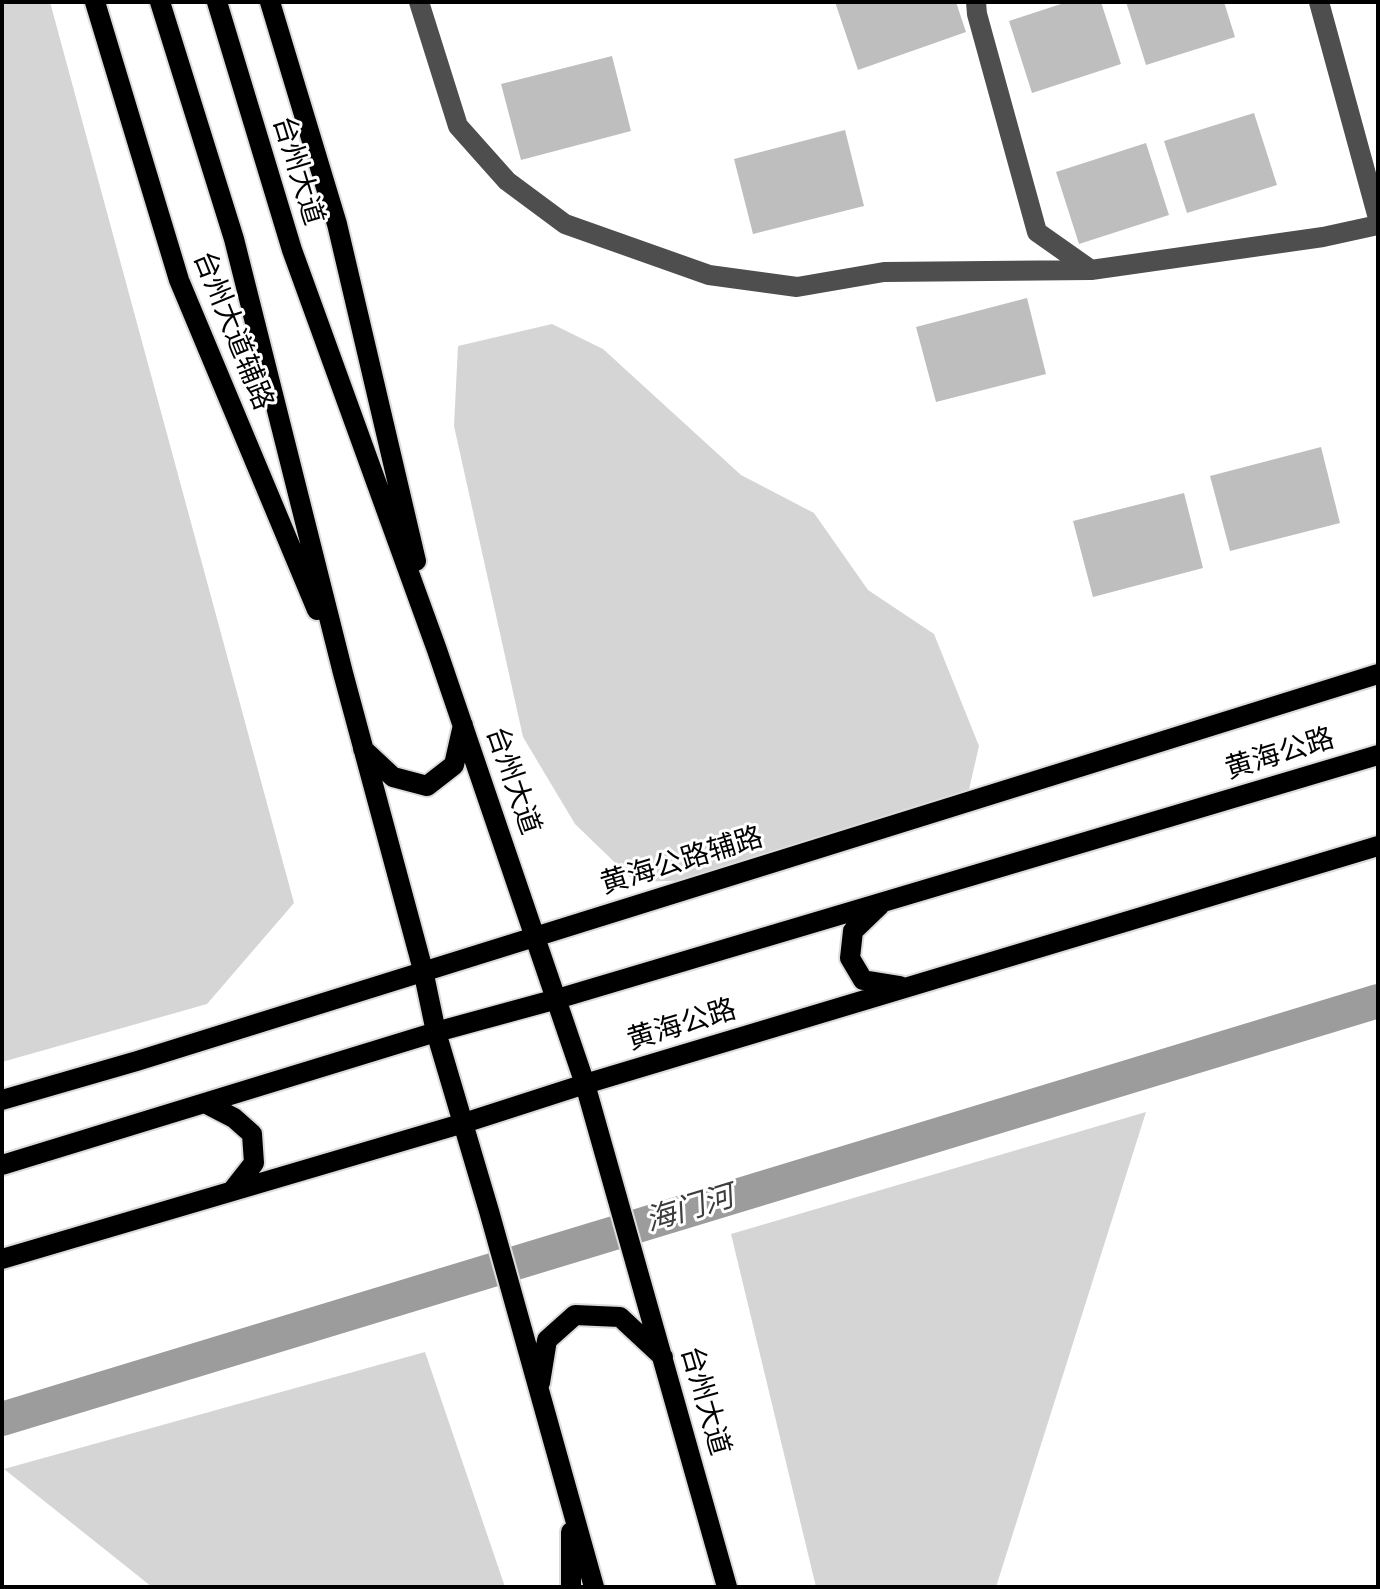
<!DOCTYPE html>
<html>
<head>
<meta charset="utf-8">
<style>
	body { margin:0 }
	#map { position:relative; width:1380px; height:1589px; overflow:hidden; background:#fff; font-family:"DM Sans",sans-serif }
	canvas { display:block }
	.frame { position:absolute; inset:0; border:4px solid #000; pointer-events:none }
</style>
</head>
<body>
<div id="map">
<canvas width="1380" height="1589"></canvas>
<div class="frame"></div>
</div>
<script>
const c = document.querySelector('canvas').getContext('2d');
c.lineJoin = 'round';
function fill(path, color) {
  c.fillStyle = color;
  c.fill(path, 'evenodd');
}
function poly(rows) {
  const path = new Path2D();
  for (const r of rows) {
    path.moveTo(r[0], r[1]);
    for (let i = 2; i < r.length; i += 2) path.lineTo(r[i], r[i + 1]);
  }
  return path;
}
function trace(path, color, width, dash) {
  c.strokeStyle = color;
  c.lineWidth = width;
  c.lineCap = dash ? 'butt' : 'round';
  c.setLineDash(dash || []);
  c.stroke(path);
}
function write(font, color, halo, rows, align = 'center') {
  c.font = font + ' "DM Sans","Noto Sans SC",sans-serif';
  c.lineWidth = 6;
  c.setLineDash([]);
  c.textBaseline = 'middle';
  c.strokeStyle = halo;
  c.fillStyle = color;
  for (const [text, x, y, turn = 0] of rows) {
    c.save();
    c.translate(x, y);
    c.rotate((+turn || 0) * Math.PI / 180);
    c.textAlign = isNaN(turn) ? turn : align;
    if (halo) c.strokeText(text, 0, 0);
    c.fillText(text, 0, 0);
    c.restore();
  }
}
const green = poly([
	[2,2,50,2,294,903,207,1004,2,1062],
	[552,324,603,349,741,475,814,513,868,590,934,634,979,746,968,794,700,880,635,882,575,824,523,737,454,426,458,346],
	[1146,1112,996,1587,816,1587,731,1234],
	[425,1352,505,1587,152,1587,4,1469]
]);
const canal = poly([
	[2,1419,1378,1001]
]);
const building = poly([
	[835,2,956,2,966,32,858,70],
	[1067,2,1101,2,1121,64,1032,93,1009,21],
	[1126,2,1224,2,1235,37,1146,65],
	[612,56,631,131,521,160,501,84],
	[1254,113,1277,185,1187,213,1164,141],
	[845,130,864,206,753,234,734,159],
	[1146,143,1169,215,1079,244,1056,172],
	[1027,298,1046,374,936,402,916,327],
	[1321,447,1340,523,1230,551,1210,476],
	[1184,493,1203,568,1093,597,1073,521]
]);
const minor = poly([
	[419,2,458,126,507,181,565,224,709,275,797,287,884,272,1091,270],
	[976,2,977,14,1037,232,1091,270,1323,237,1378,225],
	[1319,2,1378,218]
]);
const major = poly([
	[95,2,179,280,317,610],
	[160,2,234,239,343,673,423,970,436,1032,489,1211,594,1587],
	[217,2,292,250,437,650,585,1084,727,1587],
	[270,2,337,224,416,561],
	[363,749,393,777,427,786,454,765,463,725],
	[880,905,853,931,850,958,863,980,900,986],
	[2,1100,137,1061,1378,674],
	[205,1103,234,1118,252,1134,254,1163,232,1191],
	[2,1165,436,1032,557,999,1378,755],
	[2,1259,464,1123,585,1084,1378,846],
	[540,1383,547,1340,575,1315,620,1317,663,1357],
	[571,1587,571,1532]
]);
const streetNames = [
	["台州大道",297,171,73],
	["台州大道辅路",232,331,68],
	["黄海公路",1280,755,-17],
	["台州大道",512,781,71],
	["黄海公路辅路",682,862,-17],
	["黄海公路",682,1026,-17],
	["台州大道",704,1401,74]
];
const waterNames = [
	["海门河",690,1210,-17]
];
fill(green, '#d5d5d5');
trace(canal, '#9c9c9c', 34);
fill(building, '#bebebe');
trace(major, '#dbdbdb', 24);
trace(minor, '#4e4e4e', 20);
trace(major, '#000', 20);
write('28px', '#000', '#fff', streetNames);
write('italic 30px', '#3d3d3d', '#fff', waterNames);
</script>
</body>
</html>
